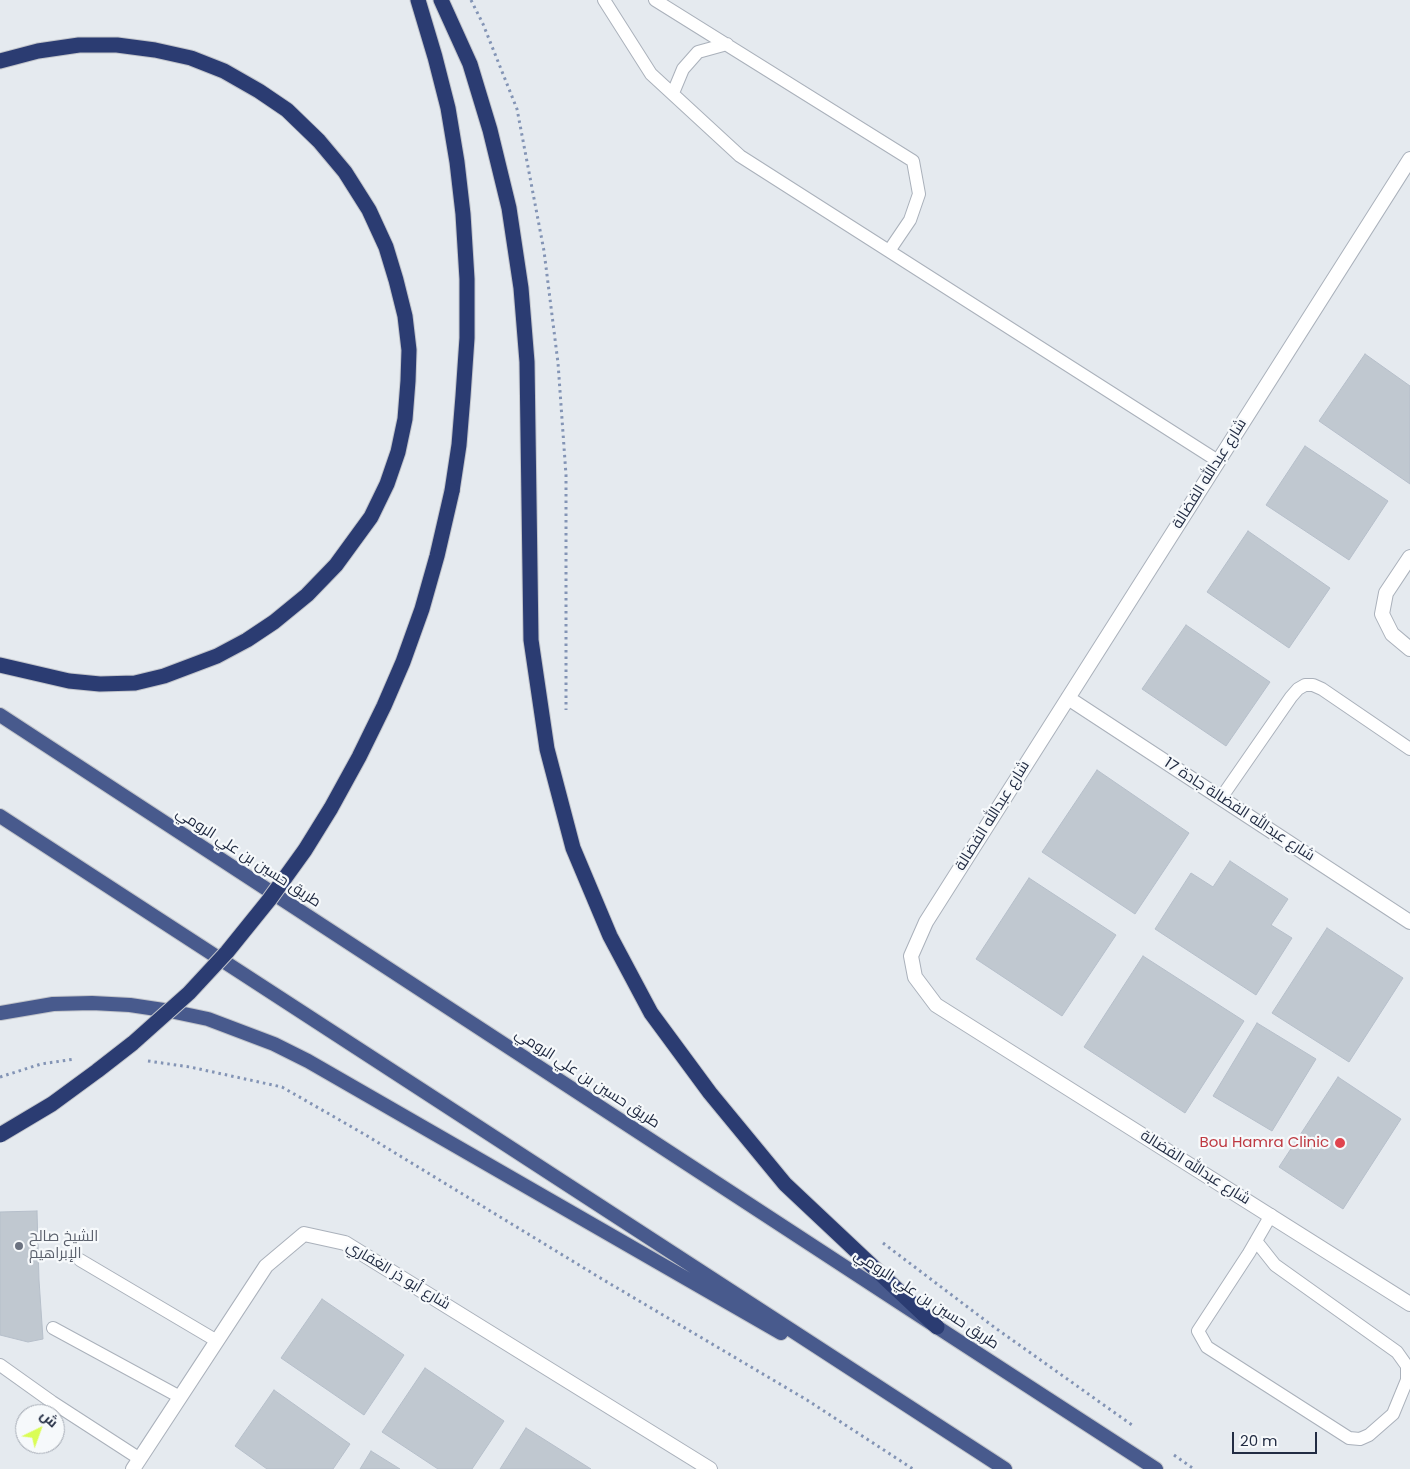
<!DOCTYPE html>
<html>
<head>
<meta charset="utf-8">
<style>
	body { margin:0 }
	#map { position:relative; width:1410px; height:1469px; overflow:hidden; background:#e5eaef; font-family:Poppins,Cairo,sans-serif }
	canvas { display:block }
	.north { position:absolute; left:15px; top:1404px; width:50px; height:50px; box-sizing:border-box; background:#f6f9fb; border:1px solid #a1a7b1; border-radius:50%; rotate:42deg; font-size:14px; font-weight:700; line-height:20px; text-align:center; color:#222c43 }
	.north::after { content:''; display:block; margin:auto; width:18px; height:22px; background:#dafd55; clip-path:polygon(50% 0,100% 100%,50% 72%,0 100%) }
	.scale { position:absolute; left:1232px; top:1432px; width:85px; height:22px; box-sizing:border-box; border:2px solid #222c43; border-top:0; padding-left:6px; font-size:15px; line-height:18px; white-space:nowrap; color:#222c43; -webkit-text-stroke:4px #f6f9fb; paint-order:stroke }
</style>
</head>
<body>
<div id="map">
<canvas width="1410" height="1469"></canvas>
<div class="north">ش</div>
<div class="scale">20 m</div>
</div>
<script>
const c = document.querySelector('canvas').getContext('2d');
c.lineJoin = 'round';
function fill(path, color) {
  c.fillStyle = color;
  c.fill(path, 'evenodd');
}
function poly(rows) {
  const path = new Path2D();
  for (const r of rows) {
    path.moveTo(r[0], r[1]);
    for (let i = 2; i < r.length; i += 2) path.lineTo(r[i], r[i + 1]);
  }
  return path;
}
function trace(path, color, width, dash) {
  c.strokeStyle = color;
  c.lineWidth = width;
  c.lineCap = dash ? 'butt' : 'round';
  c.setLineDash(dash || []);
  c.stroke(path);
}
function write(font, color, halo, rows, align = 'center') {
  c.font = font + ' Poppins,Cairo,sans-serif';
  c.lineWidth = 4.5;
  c.setLineDash([]);
  c.textBaseline = 'middle';
  c.strokeStyle = halo;
  c.fillStyle = color;
  for (const [text, x, y, turn = 0] of rows) {
    c.save();
    c.translate(x, y);
    c.rotate((+turn || 0) * Math.PI / 180);
    c.textAlign = isNaN(turn) ? turn : align;
    if (halo) c.strokeText(text, 0, 0);
    c.fillText(text, 0, 0);
    c.restore();
  }
}
const building = poly([
	[1365,354,1410,386,1410,484,1319,421,1365,354],
	[1305,446,1388,501,1349,560,1266,505,1305,446],
	[1248,531,1330,588,1289,648,1207,592,1248,531],
	[1186,625,1270,682,1226,746,1142,689,1186,625],
	[1097,770,1189,833,1135,914,1042,852,1097,770],
	[1230,861,1288,899,1271,925,1292,938,1256,995,1155,929,1191,873,1213,887,1230,861],
	[1029,878,1116,935,1062,1016,976,959,1029,878],
	[1327,928,1403,978,1349,1062,1272,1013,1327,928],
	[1143,956,1244,1021,1185,1113,1084,1047,1143,956],
	[1257,1023,1316,1059,1272,1131,1213,1096,1257,1023],
	[1338,1077,1401,1119,1343,1209,1279,1167,1338,1077],
	[37,1211,39,1280,43,1339,28,1342,0,1335,0,1212,37,1211],
	[322,1299,404,1355,364,1415,281,1358,322,1299],
	[425,1368,504,1421,472,1469,438,1469,382,1432,425,1368],
	[274,1390,350,1444,333,1469,267,1469,235,1446,274,1390],
	[526,1428,591,1469,500,1469,526,1428],
	[371,1451,400,1469,360,1469,371,1451]
]);
const path = poly([
	[471,0,483,24,517,109,544,251,558,363,566,475,566,710],
	[148,1061,190,1067,282,1087,364,1134,602,1279,807,1400,913,1469],
	[0,1077,41,1064,75,1059],
	[883,1243,994,1327,1132,1425],
	[1174,1455,1194,1469]
]);
const service = poly([
	[604,0,651,74,740,156,1218,461],
	[655,0,913,161,919,194,910,220,889,251],
	[673,93,683,69,698,52,727,44],
	[1221,798,1291,697,1298,689,1305,685,1313,685,1322,689,1410,749],
	[1256,1241,1275,1265,1397,1352,1407,1366,1407,1380,1393,1414,1369,1435,1360,1439,1349,1438,1207,1347,1198,1331,1249,1253,1271,1215],
	[80,1260,217,1341],
	[53,1328,180,1397],
	[0,1365,52,1402,140,1459]
]);
const minor = poly([
	[1410,159,926,922,911,956,915,977,936,1005,1410,1304],
	[1410,557,1386,593,1382,614,1392,634,1410,649],
	[1068,698,1410,922],
	[133,1469,266,1266,304,1234,345,1243,710,1469]
]);
const trunk = poly([
	[0,715,937,1327,1156,1469],
	[0,816,1005,1469],
	[0,1013,53,1004,92,1003,130,1005,170,1011,208,1019,274,1044,308,1061,781,1333]
]);
const motorway = poly([
	[418,0,435,57,448,108,457,162,463,214,467,279,467,338,463,396,459,445,452,491],
	[441,0,470,64,490,130,509,208,521,288,527,362,531,640,547,749,573,848,610,936,651,1013,710,1093,785,1184,937,1327],
	[0,61,38,51,79,45,117,45,155,50,191,58,224,71,259,91,287,110,319,141,345,172,369,210,386,247,396,280,405,316,409,350,408,381,405,419,398,452,387,484,371,517,336,565,307,595,274,622,247,640,217,656,164,676,135,683,100,684,69,681,0,665]
]);
const motorwayBridge = poly([
	[0,1135,52,1104,97,1071,133,1043,189,993,227,952,269,900,305,850,331,808,359,757,384,706,403,662,422,609,437,556,452,491]
]);
const markers = [
	[1340,1143,6,"#e0444e"],
	[19,1246,5,"#6b7280"]
];
const streetNames = [
	["شارع عبدالله الفضالة",1210,474,-58],
	["شارع عبدالله الفضالة جادة 17",1239,810,33],
	["شارع عبدالله الفضالة",993,816,-58],
	["طريق حسين بن علي الرومي",248,858,33],
	["طريق حسين بن علي الرومي",587,1079,33],
	["شارع عبدالله الفضالة",1195,1168,32],
	["شارع أبو ذر الغفاري",398,1276,31],
	["طريق حسين بن علي الرومي",926,1300,33]
];
const healthNames = [
	["Bou Hamra Clinic",1329,1143]
];
const worshipNames = [
	["الشيخ صالح",29,1237],
	["الإبراهيم",29,1254]
];
fill(building, '#c0c8d0');
trace(building, '#b6bfca', 1);
trace(service, '#aab1bb', 14);
trace(minor, '#aab1bb', 16);
trace(trunk, '#c1c4ca', 16);
trace(motorway, '#c1c4ca', 17);
trace(path, '#8394b5', 3, [2.5, 4]);
trace(service, '#fff', 12);
trace(minor, '#fff', 14);
trace(trunk, '#485a8d', 14);
trace(motorway, '#2b3c72', 15);
trace(motorwayBridge, '#c1c4ca', 17, []);
trace(motorwayBridge, '#2b3c72', 15);
for (const [x, y, r, color] of markers) {
  const dot = new Path2D();
  dot.arc(x, y, r, 0, 2 * Math.PI);
  c.fillStyle = color;
  c.fill(dot);
  trace(dot, '#f6f9fb', 2);
}
write('15px', '#222c43', '#f6f9fb', streetNames);
write('15px', '#be3a42', '#f6f9fb', healthNames, 'right');
write('15px', '#5b616d', '#f6f9fb', worshipNames, 'left');
</script>
</body>
</html>
